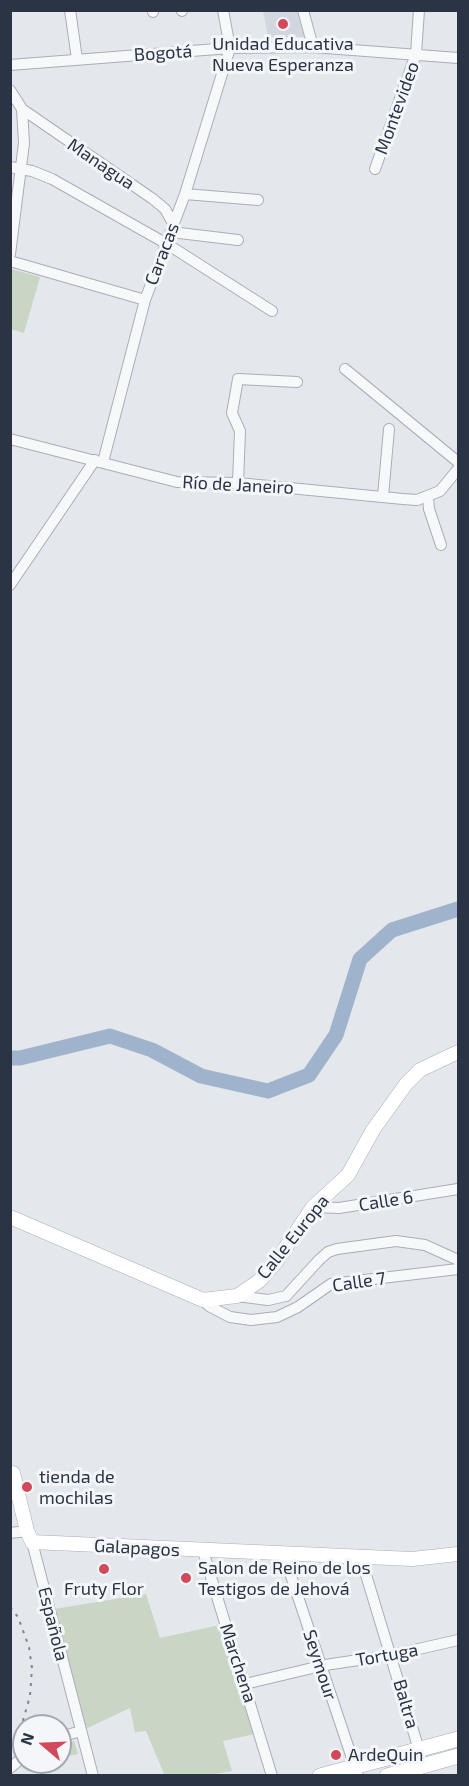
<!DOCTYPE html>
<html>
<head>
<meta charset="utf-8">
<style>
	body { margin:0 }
	#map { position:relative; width:469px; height:1786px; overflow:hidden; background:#e4e7ec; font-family:"Exo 2",sans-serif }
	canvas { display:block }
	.frame { position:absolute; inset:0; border:12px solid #2b3445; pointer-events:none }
	.north { position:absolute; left:12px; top:1714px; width:60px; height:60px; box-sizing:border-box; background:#f4f6f9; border:2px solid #a4a8b1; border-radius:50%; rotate:289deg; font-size:16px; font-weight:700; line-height:24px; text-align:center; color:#2b3445 }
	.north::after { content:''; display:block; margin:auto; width:21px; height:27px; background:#d1495b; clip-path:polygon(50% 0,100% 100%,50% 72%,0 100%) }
</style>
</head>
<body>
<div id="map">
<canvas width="469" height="1786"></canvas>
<div class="frame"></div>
<div class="north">N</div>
</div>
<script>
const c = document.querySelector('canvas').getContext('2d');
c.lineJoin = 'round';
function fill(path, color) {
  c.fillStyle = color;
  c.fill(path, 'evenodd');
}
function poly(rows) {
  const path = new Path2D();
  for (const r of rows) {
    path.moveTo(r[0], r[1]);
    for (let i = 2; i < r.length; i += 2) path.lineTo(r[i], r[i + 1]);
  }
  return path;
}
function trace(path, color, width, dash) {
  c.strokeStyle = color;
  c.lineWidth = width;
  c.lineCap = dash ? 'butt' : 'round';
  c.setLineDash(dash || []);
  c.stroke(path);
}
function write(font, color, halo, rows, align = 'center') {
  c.font = font + ' "Exo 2",sans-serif';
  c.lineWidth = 6;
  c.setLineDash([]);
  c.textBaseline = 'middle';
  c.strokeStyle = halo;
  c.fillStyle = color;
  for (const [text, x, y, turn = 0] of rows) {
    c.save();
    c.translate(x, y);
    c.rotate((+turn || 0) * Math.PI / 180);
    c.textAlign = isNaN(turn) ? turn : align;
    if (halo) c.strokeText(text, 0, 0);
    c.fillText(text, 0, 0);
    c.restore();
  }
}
const built = poly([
	[263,11,297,11,304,37,268,37]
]);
const green = poly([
	[11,269,40,277,24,333,11,329],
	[146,1594,160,1638,224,1624,259,1733,223,1741,232,1771,210,1775,165,1776,146,1731,135,1732,130,1708,81,1731,48,1610],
	[74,1741,78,1754,60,1758,60,1744]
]);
const river = poly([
	[10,1058,20,1058,110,1036,152,1050,201,1076,268,1091,309,1075,336,1035,360,959,392,930,458,909]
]);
const street = poly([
	[70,10,77,59],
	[153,10,153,12],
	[182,10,182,11],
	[303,10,313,47],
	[10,65,230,48,313,47,458,58],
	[10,90,22,109,24,143,10,254],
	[22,109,153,199,165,209,174,225],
	[10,167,32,171,52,179,167,244,272,311],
	[375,169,416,54,419,10],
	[185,194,258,200],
	[171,232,238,240],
	[10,261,145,300],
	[345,369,458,462],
	[10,439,177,482,238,483,403,499,417,500,440,491,458,469],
	[103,462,145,300,185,194,230,48,223,10],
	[238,483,240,431,232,413,238,379,297,382],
	[383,496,389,429],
	[428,497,429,509,441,545],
	[10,585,95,460],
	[313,1207,339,1208,458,1189],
	[237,1296,268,1300,286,1296,319,1260,328,1252,337,1249,396,1241,425,1245,458,1260],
	[203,1300,209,1306,230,1317,251,1320,277,1317,298,1307,331,1284,458,1269],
	[10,1533,27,1531],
	[32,1542,93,1776],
	[203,1551,272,1776],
	[284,1555,358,1776],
	[360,1555,419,1750],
	[245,1684,325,1665,392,1655,458,1640],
	[60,1737,81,1731],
	[10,1768,24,1756]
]);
const secondary = poly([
	[10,1217,203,1300,237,1296,259,1281,276,1262,313,1207,348,1175,373,1130,406,1084,420,1070,458,1052],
	[10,1474,13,1473,27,1531,32,1542,412,1559,458,1554]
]);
const primary = poly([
	[320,1776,458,1739],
	[387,1776,458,1756]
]);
const rail = poly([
	[10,1607,18,1617,29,1647,32,1668,30,1696,22,1724,10,1746]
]);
const markers = [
	[283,24,6,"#d1495b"],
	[27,1487,6,"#d1495b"],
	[104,1569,6,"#d1495b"],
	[186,1578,6,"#d1495b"],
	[336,1755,6,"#d1495b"]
];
const poiNames = [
	["Unidad Educativa",283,44,"center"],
	["Nueva Esperanza",283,65,"center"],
	["tienda de",39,1477],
	["mochilas",39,1498],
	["Salon de Reino de los",198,1568],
	["Testigos de Jehová",198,1589],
	["Fruty Flor",104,1589,"center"],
	["ArdeQuin",348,1755]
];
const streetNames = [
	["Bogotá",163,53,-4],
	["Montevideo",397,108,-70],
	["Managua",101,164,34],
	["Caracas",162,254,-69],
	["Río de Janeiro",238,485,3],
	["Calle 6",386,1201,-9],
	["Calle Europa",293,1237,-51],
	["Calle 7",359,1282,-8],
	["Galapagos",137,1548,3],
	["Española",53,1624,76],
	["Tortuga",387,1655,-10],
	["Marchena",238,1663,72],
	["Seymour",320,1665,72],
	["Baltra",406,1704,74]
];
fill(built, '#d2d6de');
fill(green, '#c9d6c5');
trace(river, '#9fb4cc', 15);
trace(street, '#a9aeb7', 12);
trace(secondary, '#a9aeb7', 15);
trace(primary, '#a3abb8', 16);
trace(street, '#f7f8fa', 10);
trace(secondary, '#fff', 14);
trace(primary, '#fff', 15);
trace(rail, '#7d8696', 2, [3, 6]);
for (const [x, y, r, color] of markers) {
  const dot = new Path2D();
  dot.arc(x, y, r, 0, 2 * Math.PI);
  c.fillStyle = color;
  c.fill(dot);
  trace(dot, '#f4f6f9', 2);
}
write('18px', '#2b3445', '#f4f6f9', poiNames, 'left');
write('18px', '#2b3445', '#f4f6f9', streetNames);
</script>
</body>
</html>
